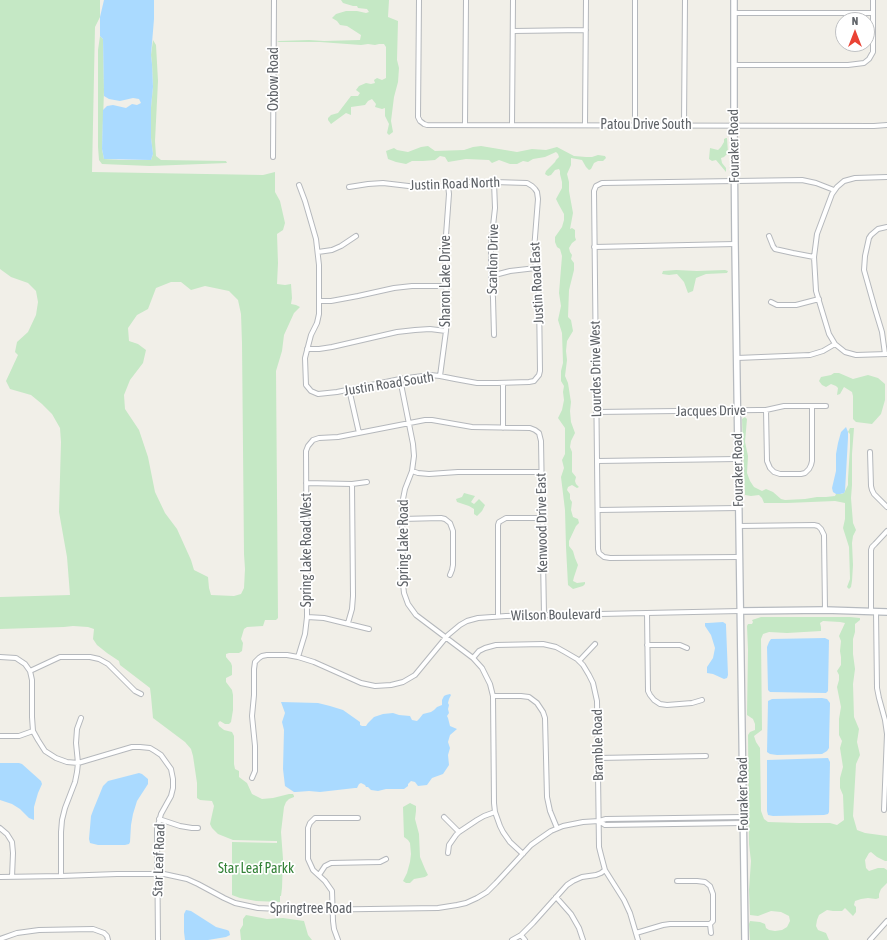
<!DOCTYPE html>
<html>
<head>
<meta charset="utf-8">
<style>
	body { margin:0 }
	#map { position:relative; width:887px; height:940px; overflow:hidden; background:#f1efe8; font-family:"Asap Condensed",sans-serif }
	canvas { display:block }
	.north { position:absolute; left:835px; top:12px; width:40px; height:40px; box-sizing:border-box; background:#fff; border:1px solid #bfc1c3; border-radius:50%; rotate:0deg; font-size:11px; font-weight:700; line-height:16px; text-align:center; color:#5f6368 }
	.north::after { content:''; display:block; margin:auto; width:14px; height:18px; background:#ea4335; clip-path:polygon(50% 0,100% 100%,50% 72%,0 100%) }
</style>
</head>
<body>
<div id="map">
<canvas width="887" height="940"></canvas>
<div class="north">N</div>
</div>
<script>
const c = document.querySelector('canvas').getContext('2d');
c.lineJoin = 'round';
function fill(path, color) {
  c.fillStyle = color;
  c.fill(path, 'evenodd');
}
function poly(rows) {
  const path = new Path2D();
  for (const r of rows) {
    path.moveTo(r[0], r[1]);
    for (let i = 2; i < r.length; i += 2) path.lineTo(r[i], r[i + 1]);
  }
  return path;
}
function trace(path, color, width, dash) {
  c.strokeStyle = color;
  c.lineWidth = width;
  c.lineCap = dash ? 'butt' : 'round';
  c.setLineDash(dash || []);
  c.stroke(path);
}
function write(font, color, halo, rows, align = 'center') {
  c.font = font + ' "Asap Condensed",sans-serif';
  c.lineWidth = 3.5;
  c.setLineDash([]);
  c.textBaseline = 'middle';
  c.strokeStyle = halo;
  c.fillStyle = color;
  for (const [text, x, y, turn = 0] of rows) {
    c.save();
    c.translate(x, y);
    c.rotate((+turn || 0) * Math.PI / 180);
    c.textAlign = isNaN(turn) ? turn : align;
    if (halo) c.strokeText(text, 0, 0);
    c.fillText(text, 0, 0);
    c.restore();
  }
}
const green = poly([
	[0,0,100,0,100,17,95,27,92,172,263,175,275,172,275,192,280,201,285,223,283,230,277,234,278,263,277,284,285,285,291,284,292,298,291,304,296,305,300,307,294,313,284,335,282,351,276,371,278,618,276,620,265,620,263,626,247,627,244,629,241,639,243,643,242,651,239,653,229,653,226,654,226,657,231,663,232,666,232,675,226,678,226,682,232,690,233,695,233,710,231,722,229,724,225,724,220,721,218,723,219,726,224,730,232,732,234,736,234,764,235,769,239,771,239,777,247,783,252,794,262,799,273,798,289,794,293,794,294,796,294,797,289,799,286,802,284,807,281,832,283,859,282,888,281,896,280,896,280,902,256,901,240,898,232,895,232,842,277,843,277,841,275,841,233,840,218,834,212,828,210,824,214,806,212,801,200,800,197,798,197,783,193,756,191,749,185,742,153,718,151,696,150,688,120,665,119,661,107,653,97,645,93,639,94,629,88,627,73,626,64,627,0,629,0,597,70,595,67,557,59,512,61,442,60,428,52,414,42,404,31,395,10,389,6,381,18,355,15,352,17,342,28,332,36,315,38,302,36,291,28,283,11,277,0,269],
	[171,282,181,282,191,290,205,286,229,291,238,300,241,314,242,343,244,554,245,569,244,588,241,594,234,596,211,595,209,588,208,577,194,570,191,560,177,529,165,513,155,492,148,457,139,430,125,409,124,395,130,380,143,363,146,350,138,344,129,341,128,328,137,315,148,309,156,288],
	[341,0,389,0,388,17,398,21,397,60,399,68,398,82,394,97,391,121,393,132,389,135,387,133,389,124,385,116,385,108,382,109,375,107,376,104,372,99,368,101,365,105,351,107,351,115,346,113,331,124,328,120,328,118,331,115,338,113,351,96,358,96,360,93,356,90,359,86,366,83,371,84,375,83,374,80,377,78,382,80,386,78,386,47,384,44,379,44,375,45,368,44,361,45,320,42,277,42,279,41,309,40,324,41,360,40,361,35,347,26,340,25,337,21,332,18,336,14,346,11,357,11,366,13,369,12,367,9,358,8,357,6,353,6,343,3],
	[100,36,103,39,104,90,102,149,104,159,121,160,151,160,153,154,151,138,151,107,153,87,152,64,151,55,153,40,156,45,158,81,155,141,156,156,161,160,226,161,227,163,150,166,102,164,99,160,98,147,98,50],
	[726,138,727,138,728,153,724,157,721,158,722,163,726,168,726,172,716,160,712,161,709,159,710,148,718,150,721,147,724,142,724,139],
	[428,146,435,151,464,150,473,147,481,146,517,152,532,149,546,150,557,147,574,156,586,157,592,157,598,155,605,156,606,158,603,161,598,161,594,163,591,169,589,170,586,167,582,160,571,158,571,165,567,174,569,182,569,191,573,213,570,229,572,228,575,230,575,237,576,240,572,243,569,248,570,252,572,255,571,259,574,263,574,270,569,290,568,317,571,320,573,331,567,341,566,351,567,360,565,376,568,383,570,396,571,402,570,411,571,422,575,433,571,441,570,447,572,452,572,472,576,477,575,481,576,484,579,487,577,488,572,485,568,487,567,490,570,494,570,499,572,502,571,510,573,517,578,519,579,523,576,526,569,541,569,546,573,551,575,558,578,565,574,577,573,581,577,583,585,582,585,584,583,586,573,589,568,585,566,547,565,510,561,477,564,468,562,460,565,454,565,428,558,418,562,410,564,400,563,392,564,386,561,381,561,371,563,363,562,333,558,320,561,306,559,293,562,256,560,249,557,247,555,242,555,237,562,227,564,220,564,214,559,205,556,199,562,188,562,182,560,174,560,171,559,169,555,170,551,175,548,176,545,174,546,171,555,162,556,160,559,157,558,154,556,152,545,157,533,159,528,162,523,161,517,164,510,164,499,160,492,163,489,160,466,159,448,162,445,157,440,156,435,160,423,161,412,161,406,164,396,162,388,159,386,151,394,148,397,150,408,152,421,147],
	[676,270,697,271,725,270,728,271,727,273,706,274,696,278,693,291,688,293,684,282,677,274,669,275,662,274,663,271],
	[834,373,839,373,853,379,868,375,878,378,885,384,885,400,881,414,872,424,856,422,853,419,853,396,852,392,844,387,840,394,837,395,838,388,836,386,831,384,826,387,822,385,819,381,821,377,831,375],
	[745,417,747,419,745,442,748,456,747,473,750,481,754,487,762,491,766,489,773,492,781,499,785,500,805,499,817,497,826,497,835,496,836,494,841,494,844,493,848,485,848,479,850,447,850,434,848,432,850,428,854,428,852,454,852,485,851,498,853,523,856,530,853,536,852,543,853,565,852,581,851,587,849,589,847,587,850,579,849,547,843,528,845,519,845,503,835,501,787,503,764,503,762,498,759,495,751,496,745,495,742,419],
	[464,493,475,496,471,502,474,504,479,499,485,505,482,511,477,516,474,514,474,509,469,506,457,502,456,499,462,497],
	[761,617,850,617,860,618,860,620,855,624,855,632,853,639,853,654,855,669,853,684,854,717,859,729,857,742,860,755,856,764,853,816,857,830,865,833,887,836,887,861,885,861,877,857,871,852,869,853,865,860,866,868,869,871,878,868,884,868,887,870,887,883,881,889,879,894,879,898,876,899,868,898,861,899,855,901,854,905,856,907,856,912,853,916,845,908,842,911,833,911,827,910,819,915,817,920,816,926,818,930,826,933,829,940,750,940,749,924,750,921,760,922,765,924,766,928,769,930,775,931,782,930,787,927,790,921,789,916,781,912,771,911,758,916,750,915,749,890,751,861,749,844,748,735,750,732,755,730,755,724,753,719,747,715,748,650,747,626,748,624,752,624,753,622,752,620],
	[823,621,840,622,845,623,839,636,841,641,840,651,841,657,841,665,837,671,839,675,839,680,837,687,841,707,839,719,839,735,842,741,840,748,843,767,840,778,840,788,843,795,844,820,837,825,830,823,799,823,768,822,764,819,761,811,760,748,756,742,754,736,762,730,761,639,763,634,769,632,787,633,821,631,821,627,820,623],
	[410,803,416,806,416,811,415,819,419,834,420,857,425,869,428,875,425,877,414,879,410,883,406,883,403,881,407,873,410,862,411,854,410,843,408,840,404,837,403,807],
	[246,915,267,919,283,918,304,921,308,935,312,940,241,940,240,930,243,925,243,919]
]);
const water = poly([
	[104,0,154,0,154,19,151,55,152,64,153,87,151,107,151,138,153,154,151,160,104,159,102,149,103,110,107,106,113,105,126,108,132,104,137,105,141,103,139,99,133,98,120,101,109,99,104,96,103,39,100,36,100,17],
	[846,427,848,432,848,438,845,491,844,493,840,494,836,494,833,492,832,488,836,471,836,454,838,443,841,432],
	[723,622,726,624,726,626,728,675,727,678,724,679,713,674,707,673,707,667,713,658,715,648,711,635,705,626,705,623,708,623],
	[825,638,829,640,828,691,826,693,770,692,768,690,767,647,769,642,771,639],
	[450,694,451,695,449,699,448,703,449,705,448,709,449,713,447,716,448,718,450,726,457,729,450,735,448,742,450,748,448,755,449,765,443,774,432,778,427,785,418,786,415,782,411,781,408,784,408,786,404,789,386,789,378,791,371,790,368,787,366,787,365,785,361,783,359,784,357,788,355,788,320,792,309,791,296,792,294,792,285,786,283,769,284,730,282,722,285,713,281,702,318,703,330,706,343,710,360,722,360,725,362,726,366,726,368,723,374,717,383,714,393,713,399,715,410,716,412,720,417,721,419,719,423,714,431,712,434,710,437,707,442,705,442,700,444,696,446,695],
	[822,698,827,699,830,703,829,742,829,748,827,751,822,754,777,755,770,754,767,752,768,701,772,699],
	[828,758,830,762,829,812,828,814,824,815,773,816,768,815,767,811,767,760],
	[0,763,19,763,22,764,41,781,42,784,38,793,34,807,34,820,29,818,20,809,12,804,0,800],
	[139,773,142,774,148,779,148,784,137,801,133,814,131,825,130,842,129,844,125,845,98,845,90,843,89,839,91,816,94,808,103,786,108,781],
	[186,910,191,911,216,927,227,930,229,931,230,935,226,937,208,940,185,940,184,932,184,914]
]);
const street = poly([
	[419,0,418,117,420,121,424,124,427,125,874,126,887,125],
	[734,13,873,13],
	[513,31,586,30],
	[734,65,848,65,864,63,869,59,873,52,873,0],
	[465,125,466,0],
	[512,125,513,0],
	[585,125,586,0],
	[635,125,635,0],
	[684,125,685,0],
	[273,157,274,0],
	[887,177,855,178,844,181,837,187,832,194,817,234,814,257,816,291,829,334,835,344,845,352,856,355,887,354],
	[299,185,305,201,316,239,319,265,319,314,317,323,311,335,305,358,306,385,311,391,318,394,337,392,400,379,430,375,440,376,455,379,477,383,497,383,529,382,534,381,539,375,540,371,539,297,534,250,538,199,537,192,535,189,532,186,527,183,494,182,469,182,444,186,417,187,383,183,368,184,349,187],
	[769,236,773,246,775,249,793,253,814,257],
	[594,247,735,244],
	[318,252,332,250,341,246,356,236],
	[491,276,510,271,536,268],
	[320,301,331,301,358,296,394,288,412,286,446,286],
	[771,302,777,305,796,305,819,299],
	[494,335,493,298,491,276,491,244,495,208,494,182],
	[307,349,319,349,332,347,397,332,415,330,430,329,446,331],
	[885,354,882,332,875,309,864,270,865,256,869,238,871,235,878,229,887,227],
	[737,358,810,355,823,351,835,344],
	[440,376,446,331,447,312,445,249,449,194,448,185],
	[400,379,413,444,414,456,412,471,405,489,402,504,403,584,404,593,408,604,416,615,473,658,482,668,490,684,493,696,494,803,495,812,500,826,503,832,510,842,523,854],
	[503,383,503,428],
	[349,389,359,433],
	[766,410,767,461,770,468,774,472,780,474,801,474,805,473,809,469,811,465,812,461,812,406],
	[596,412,759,410,766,410,784,406,826,406],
	[870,452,871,486,872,490,874,494,887,507],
	[597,461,738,459],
	[412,471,418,473,429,474,458,472,541,472],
	[306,483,352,484,367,482],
	[598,510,739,508],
	[402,519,441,518,445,519,450,523,453,531,453,565,452,570,450,575],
	[739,526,814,525,818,526,821,529,824,535,825,610],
	[739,557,610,558,604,557,599,553,598,549,597,461,594,191,596,186,602,183,802,180,816,183,834,190],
	[871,611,871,550,872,547,875,544,887,531],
	[876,611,877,688,879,698,885,720,887,734,884,810],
	[647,613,648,691,650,695,654,700,660,704,667,705,692,703,702,700],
	[498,616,498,525,499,522,506,518,542,518],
	[307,617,324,618,369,629],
	[348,623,352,609,353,596,352,484],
	[647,645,680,645,687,648],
	[0,657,16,658,25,664,30,671,32,680,32,717,33,731,38,740,45,751,56,758,67,762,78,763,132,747,140,747,150,748,155,751,161,755,171,769,173,779,173,788,171,796,161,814,157,829,158,940],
	[298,657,305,634,307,617,306,451,308,446,313,440,319,438,338,437,425,420,432,420,472,427,530,428,535,430,539,433,541,441,544,615],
	[473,658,479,651,485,648,496,645,543,644,556,647,565,652,577,659,583,665,589,675,593,683,597,701,599,847,601,855,605,870,624,900,630,913,638,940],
	[579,661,595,644],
	[30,671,60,657,90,657,99,659,108,664,135,691,141,694],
	[493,696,521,696,529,697,537,703,543,712,545,718,547,797,550,811,557,828],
	[0,736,19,736,33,731],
	[598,758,706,756],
	[252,778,255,771,255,746,252,716,254,695,254,669,255,662,259,658,262,656,267,655,287,655,298,657,314,662,361,683,375,686,391,685,403,682,415,675,448,635,460,625,467,621,478,618,506,616,740,611],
	[444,817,459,832],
	[159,819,180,826,192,828,198,828],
	[599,821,605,825,743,823],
	[0,828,7,834,12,842,13,853,12,877],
	[448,853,449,845,456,835,459,832,477,820,484,816,495,812],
	[319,875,325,866,331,863,380,862,386,859],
	[61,876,61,832,62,820,65,808,75,782,77,772,78,763,76,743,77,729,81,718],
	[0,877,61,876,117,874,164,874,187,879,198,884,224,898,235,903,258,908,302,910,438,908,457,905,466,903,477,898,487,892,496,883,531,845,538,840,551,831,563,826,583,822,599,821,606,819,743,817],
	[677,881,697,881,705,882,710,886,713,894,713,921,710,924],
	[556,897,571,914,579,928,583,940],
	[710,924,711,933],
	[636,933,663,925,670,924,710,924],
	[521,935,525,940],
	[0,939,17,933,39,930,93,929,104,933,107,936,108,940],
	[338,940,334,929,333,921,332,891,325,881,313,870,308,859,308,828,310,823,315,818,358,818],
	[512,940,521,935,533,923,567,885,573,881,582,877,596,875,601,873,605,870],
	[870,940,887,921]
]);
const secondary = poly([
	[734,0,734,126,735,244,745,940],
	[740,611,825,610,887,612]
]);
const streetNames = [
	["Oxbow Road",274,79,-90],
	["Patou Drive South",646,125],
	["Fouraker Road",734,146,-91],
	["Justin Road North",455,184,-2],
	["Scanlon Drive",493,259,-89],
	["Sharon Lake Drive",446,281,-90],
	["Justin Road East",537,283,-93],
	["Lourdes Drive West",596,369,-91],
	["Justin Road South",389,384,-9],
	["Jacques Drive",711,411,-1],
	["Fouraker Road",738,470,-91],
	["Kenwood Drive East",542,523,-91],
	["Spring Lake Road",404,543,-90],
	["Spring Lake Road West",307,550,-90],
	["Wilson Boulevard",556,615,-1],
	["Bramble Road",598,745,-91],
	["Fouraker Road",743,794,-91],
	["Star Leaf Road",159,860,-88],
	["Springtree Road",311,909]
];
const parkNames = [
	["Star Leaf Parkk",256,869]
];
fill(green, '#c5e8c5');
fill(water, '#aadaff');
trace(street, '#b5b8bc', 6);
trace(secondary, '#b6babf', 8);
trace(street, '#fff', 4);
trace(secondary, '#fff', 5.5);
write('14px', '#5f6368', '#fff', streetNames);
write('14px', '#348238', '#fff', parkNames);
</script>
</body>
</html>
